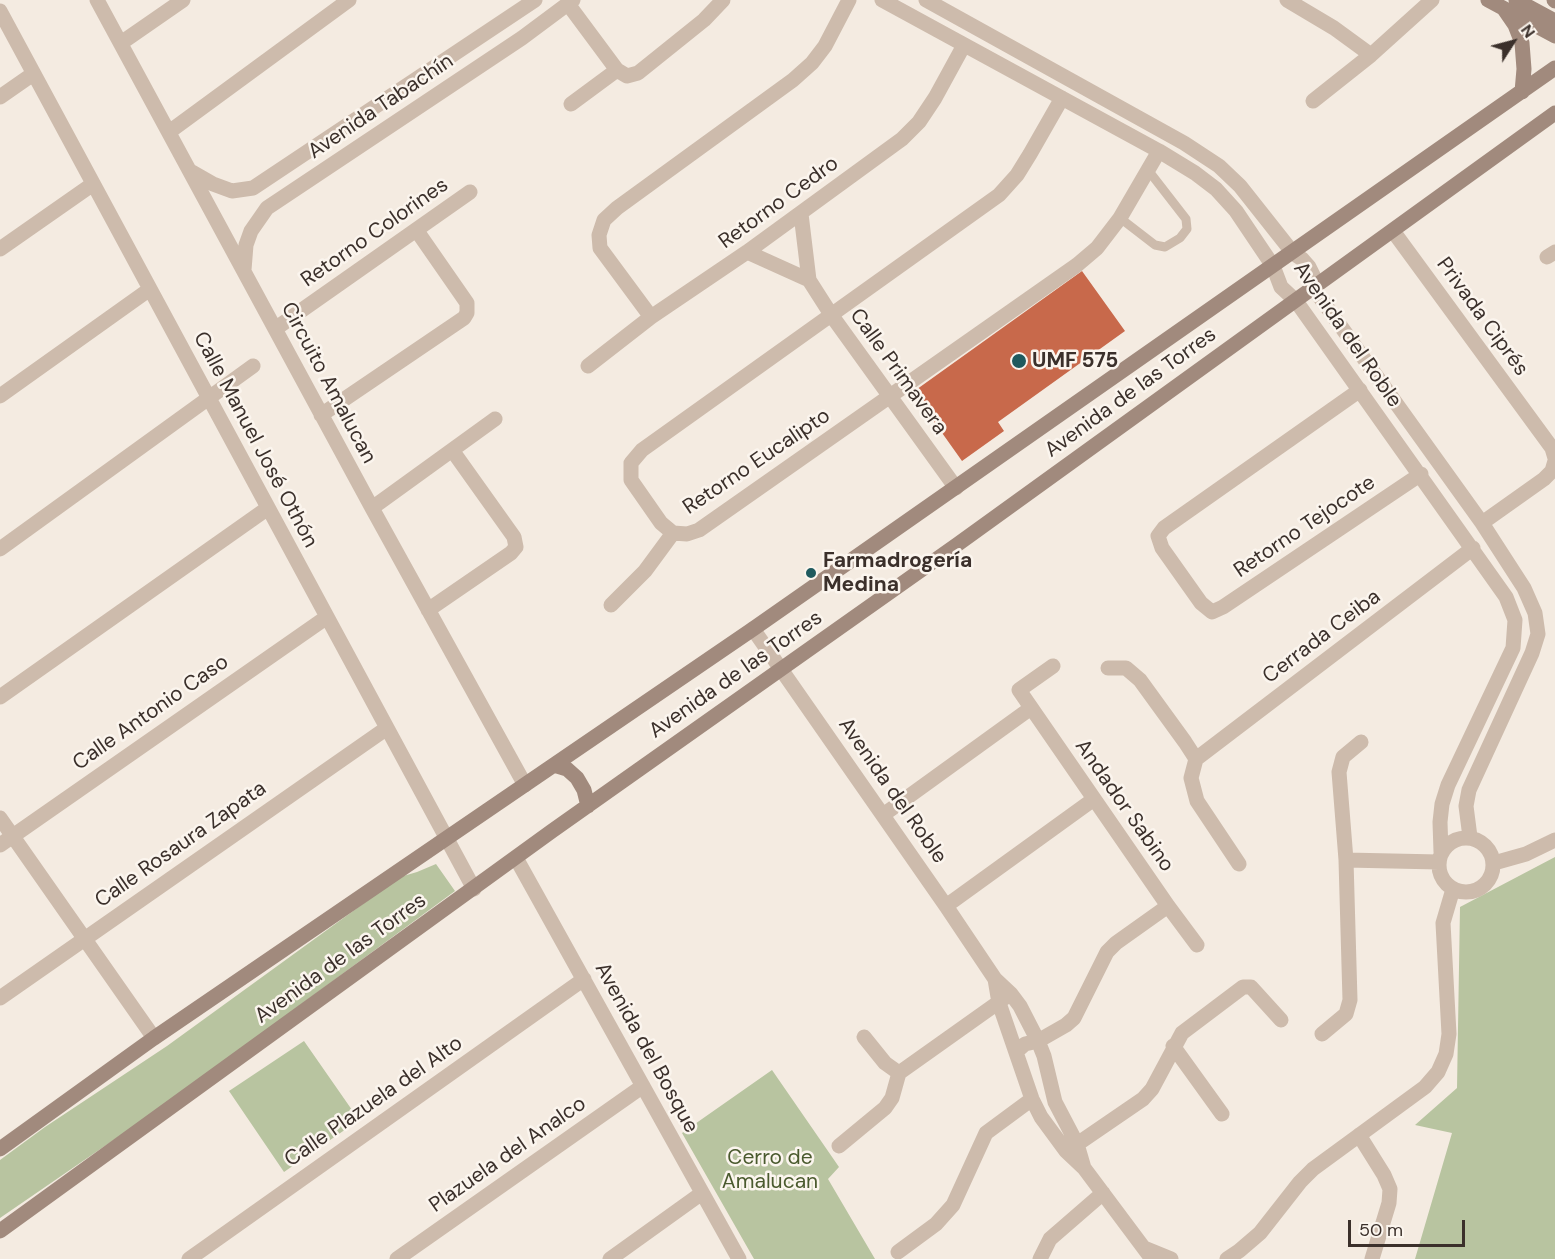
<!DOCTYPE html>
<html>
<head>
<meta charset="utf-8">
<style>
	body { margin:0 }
	#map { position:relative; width:1555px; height:1259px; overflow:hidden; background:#f4ebe1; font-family:"DM Sans",sans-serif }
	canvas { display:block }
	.north { position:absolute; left:1483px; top:12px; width:60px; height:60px; -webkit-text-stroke:4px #fbf5ee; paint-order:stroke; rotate:54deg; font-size:16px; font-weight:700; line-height:24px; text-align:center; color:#3b302b }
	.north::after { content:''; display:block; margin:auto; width:21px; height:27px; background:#3b302b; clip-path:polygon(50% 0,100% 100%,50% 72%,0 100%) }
	.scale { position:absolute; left:1348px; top:1220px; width:117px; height:27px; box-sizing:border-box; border:3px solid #3b302b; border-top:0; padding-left:8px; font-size:18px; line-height:21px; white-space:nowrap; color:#3b302b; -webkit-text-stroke:4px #fbf5ee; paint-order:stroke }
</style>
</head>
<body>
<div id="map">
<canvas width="1555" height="1259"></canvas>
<div class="north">N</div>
<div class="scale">50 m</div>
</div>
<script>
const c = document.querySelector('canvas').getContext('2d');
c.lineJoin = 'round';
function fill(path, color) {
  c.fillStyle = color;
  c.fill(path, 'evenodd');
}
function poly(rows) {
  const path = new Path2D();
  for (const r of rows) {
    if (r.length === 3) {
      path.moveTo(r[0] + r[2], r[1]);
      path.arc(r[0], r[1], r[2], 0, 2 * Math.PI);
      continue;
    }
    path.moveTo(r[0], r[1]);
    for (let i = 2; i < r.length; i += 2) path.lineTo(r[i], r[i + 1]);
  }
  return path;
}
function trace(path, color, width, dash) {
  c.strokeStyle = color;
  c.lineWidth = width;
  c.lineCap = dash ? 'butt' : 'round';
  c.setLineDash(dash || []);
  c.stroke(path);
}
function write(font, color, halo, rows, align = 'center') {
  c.font = font + ' "DM Sans",sans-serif';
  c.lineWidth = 5;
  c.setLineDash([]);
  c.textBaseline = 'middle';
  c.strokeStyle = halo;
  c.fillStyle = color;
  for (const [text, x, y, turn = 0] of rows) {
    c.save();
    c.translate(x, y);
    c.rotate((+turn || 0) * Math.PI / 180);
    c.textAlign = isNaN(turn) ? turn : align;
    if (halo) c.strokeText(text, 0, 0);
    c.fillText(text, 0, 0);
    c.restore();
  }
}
const green = poly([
	[1555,857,1555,1259,1415,1259,1452,1133,1415,1125,1457,1088,1460,907],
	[436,864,455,891,163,1106,0,1218,0,1160,45,1127,167,1046,400,877,417,872],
	[304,1041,359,1120,284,1172,229,1091],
	[772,1070,839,1167,828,1179,875,1259,754,1259,682,1133]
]);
const building = poly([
	[1082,271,1125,331,998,422,1004,431,962,461,913,392]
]);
const lane = poly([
	[1120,218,1155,245,1165,247,1180,238,1187,229,1186,219,1148,170]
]);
const street = poly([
	[97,0,372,508,525,785],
	[882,0,1159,151,1195,173,1216,189,1236,211,1273,266,1281,287,1296,301,1506,597,1515,620,1513,648,1448,785,1442,804,1440,822,1441,852],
	[926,0,1184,143,1219,166,1240,186,1293,253,1302,259,1309,267,1313,275,1314,289,1482,523,1524,588,1535,613,1538,634,1532,653,1469,790,1466,806,1470,837],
	[1287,0,1334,28,1371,55],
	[568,4,617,70],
	[0,11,474,889],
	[121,43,183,0],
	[0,97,33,74],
	[1062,98,1030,154,1017,175,999,195,642,450,631,463,631,480,661,523,673,533,687,534,699,530,1077,265,1097,248,1120,218,1159,151],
	[1313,101,1371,55,1432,0],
	[571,104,617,70,627,76,638,73,704,20,723,0],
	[169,132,349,0],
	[192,172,213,184,232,191,253,188,535,0],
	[801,214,809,280,832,316,956,488],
	[1393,231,1552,448,1555,458],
	[0,249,93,184],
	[747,252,809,280],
	[1547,257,1555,252],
	[244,270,246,245,251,231,267,208,522,38,573,0],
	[651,317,600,248,599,235,604,220,617,208,793,80,812,63,825,46,849,0],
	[275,329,470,192],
	[588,366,651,317,747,252,902,139,919,122,935,98,964,45],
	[1360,390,1164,528,1158,536,1162,548,1201,603,1212,612,1223,607,1421,474],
	[0,396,150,289],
	[321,415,464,318,467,313,467,303,417,231],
	[372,508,495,419],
	[1482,523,1544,479,1552,471,1555,461],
	[0,549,253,366],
	[611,605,645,571,673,533],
	[428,610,511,553,516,547,514,537,452,450],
	[753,629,946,906,995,979,1011,994,1020,1006,1038,1041,1044,1056,1055,1102,1077,1144,1084,1168],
	[1053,666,1019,690,1168,906,1197,945],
	[1108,668,1126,668,1140,680,1185,742,1196,759,1191,778,1197,801,1239,864],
	[0,697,268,508],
	[1196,759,1473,548],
	[883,815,1031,708],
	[0,818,154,1038],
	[1466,865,27],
	[0,845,327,617],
	[516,858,739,1259],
	[1346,860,1439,862],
	[1494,863,1526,854,1555,840],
	[946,906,1094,799],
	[995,979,999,1003,1032,1099,1041,1117,1066,1151,1084,1168,1152,1259],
	[0,998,387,728],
	[1322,1034,1346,1014,1350,1000,1346,860,1339,772,1343,757,1361,742],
	[864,1037,885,1063,899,1073],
	[1173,1046,1222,1114],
	[1016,1052,1025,1044,1038,1041,1066,1025,1074,1018,1107,952,1116,943,1168,906],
	[1359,1135,1384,1175,1390,1189,1389,1203,1372,1259],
	[839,1146,885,1108,892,1098,899,1073,1006,997],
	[1070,1149,1143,1099,1152,1089,1182,1033,1243,987,1251,987,1281,1020],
	[1144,1248,1171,1259],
	[898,1252,936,1224,953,1205,986,1133,1032,1099],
	[189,1259,584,979],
	[397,1259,643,1086],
	[610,1259,702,1193],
	[1040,1259,1050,1239,1103,1193],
	[1227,1259,1239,1251,1260,1233,1300,1182,1313,1169,1425,1087,1438,1072,1446,1054,1449,1034,1443,923,1453,889]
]);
const secondary = poly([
	[1488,0,1555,36],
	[1516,0,1555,21],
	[1554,0,1555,1],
	[1504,9,1515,25,1522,43,1524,69,1522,92],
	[554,765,567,769,577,778,584,790,588,806],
	[0,1149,154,1038,753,629,1555,68],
	[0,1231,552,831,958,544,1555,113]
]);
const markers = [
	[1019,361,8,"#1f5a5e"],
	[811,573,6,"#1f5a5e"]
];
const streetNames = [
	["Avenida Tabachín",381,107,-34],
	["Retorno Cedro",779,203,-36],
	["Retorno Colorines",375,233,-35],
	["Privada Ciprés",1482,317,54],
	["Avenida del Roble",1347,335,55],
	["Calle Primavera",898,372,54],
	["Circuito Amalucan",328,383,62],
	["Avenida de las Torres",1131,393,-36],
	["Calle Manuel José Othón",255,440,62],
	["Retorno Eucalipto",757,462,-34],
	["Retorno Tejocote",1305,527,-34],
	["Cerrada Ceiba",1322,637,-37],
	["Avenida de las Torres",736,675,-35],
	["Calle Antonio Caso",151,713,-35],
	["Avenida del Roble",892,791,55],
	["Andador Sabino",1124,806,55],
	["Calle Rosaura Zapata",181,845,-35],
	["Avenida de las Torres",341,959,-36],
	["Avenida del Bosque",646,1048,61],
	["Calle Plazuela del Alto",374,1102,-35],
	["Plazuela del Analco",508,1155,-35]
];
const poiNames = [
	["UMF 575",1032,361],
	["Farmadrogería",823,561],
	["Medina",823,585]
];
const parkNames = [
	["Cerro de",770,1158],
	["Amalucan",770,1182]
];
fill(green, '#b8c4a0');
fill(building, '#c8694b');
trace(lane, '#cdbbac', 9);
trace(street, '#cdbbac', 15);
trace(secondary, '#a18a7d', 15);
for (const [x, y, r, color] of markers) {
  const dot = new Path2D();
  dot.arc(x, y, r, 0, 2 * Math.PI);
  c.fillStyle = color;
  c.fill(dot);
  trace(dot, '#fbf5ee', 2);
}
write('21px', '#3b302b', '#fbf5ee', streetNames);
write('bold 21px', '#3b302b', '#fbf5ee', poiNames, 'left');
write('21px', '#4a5a2e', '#fbf5ee', parkNames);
</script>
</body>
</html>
